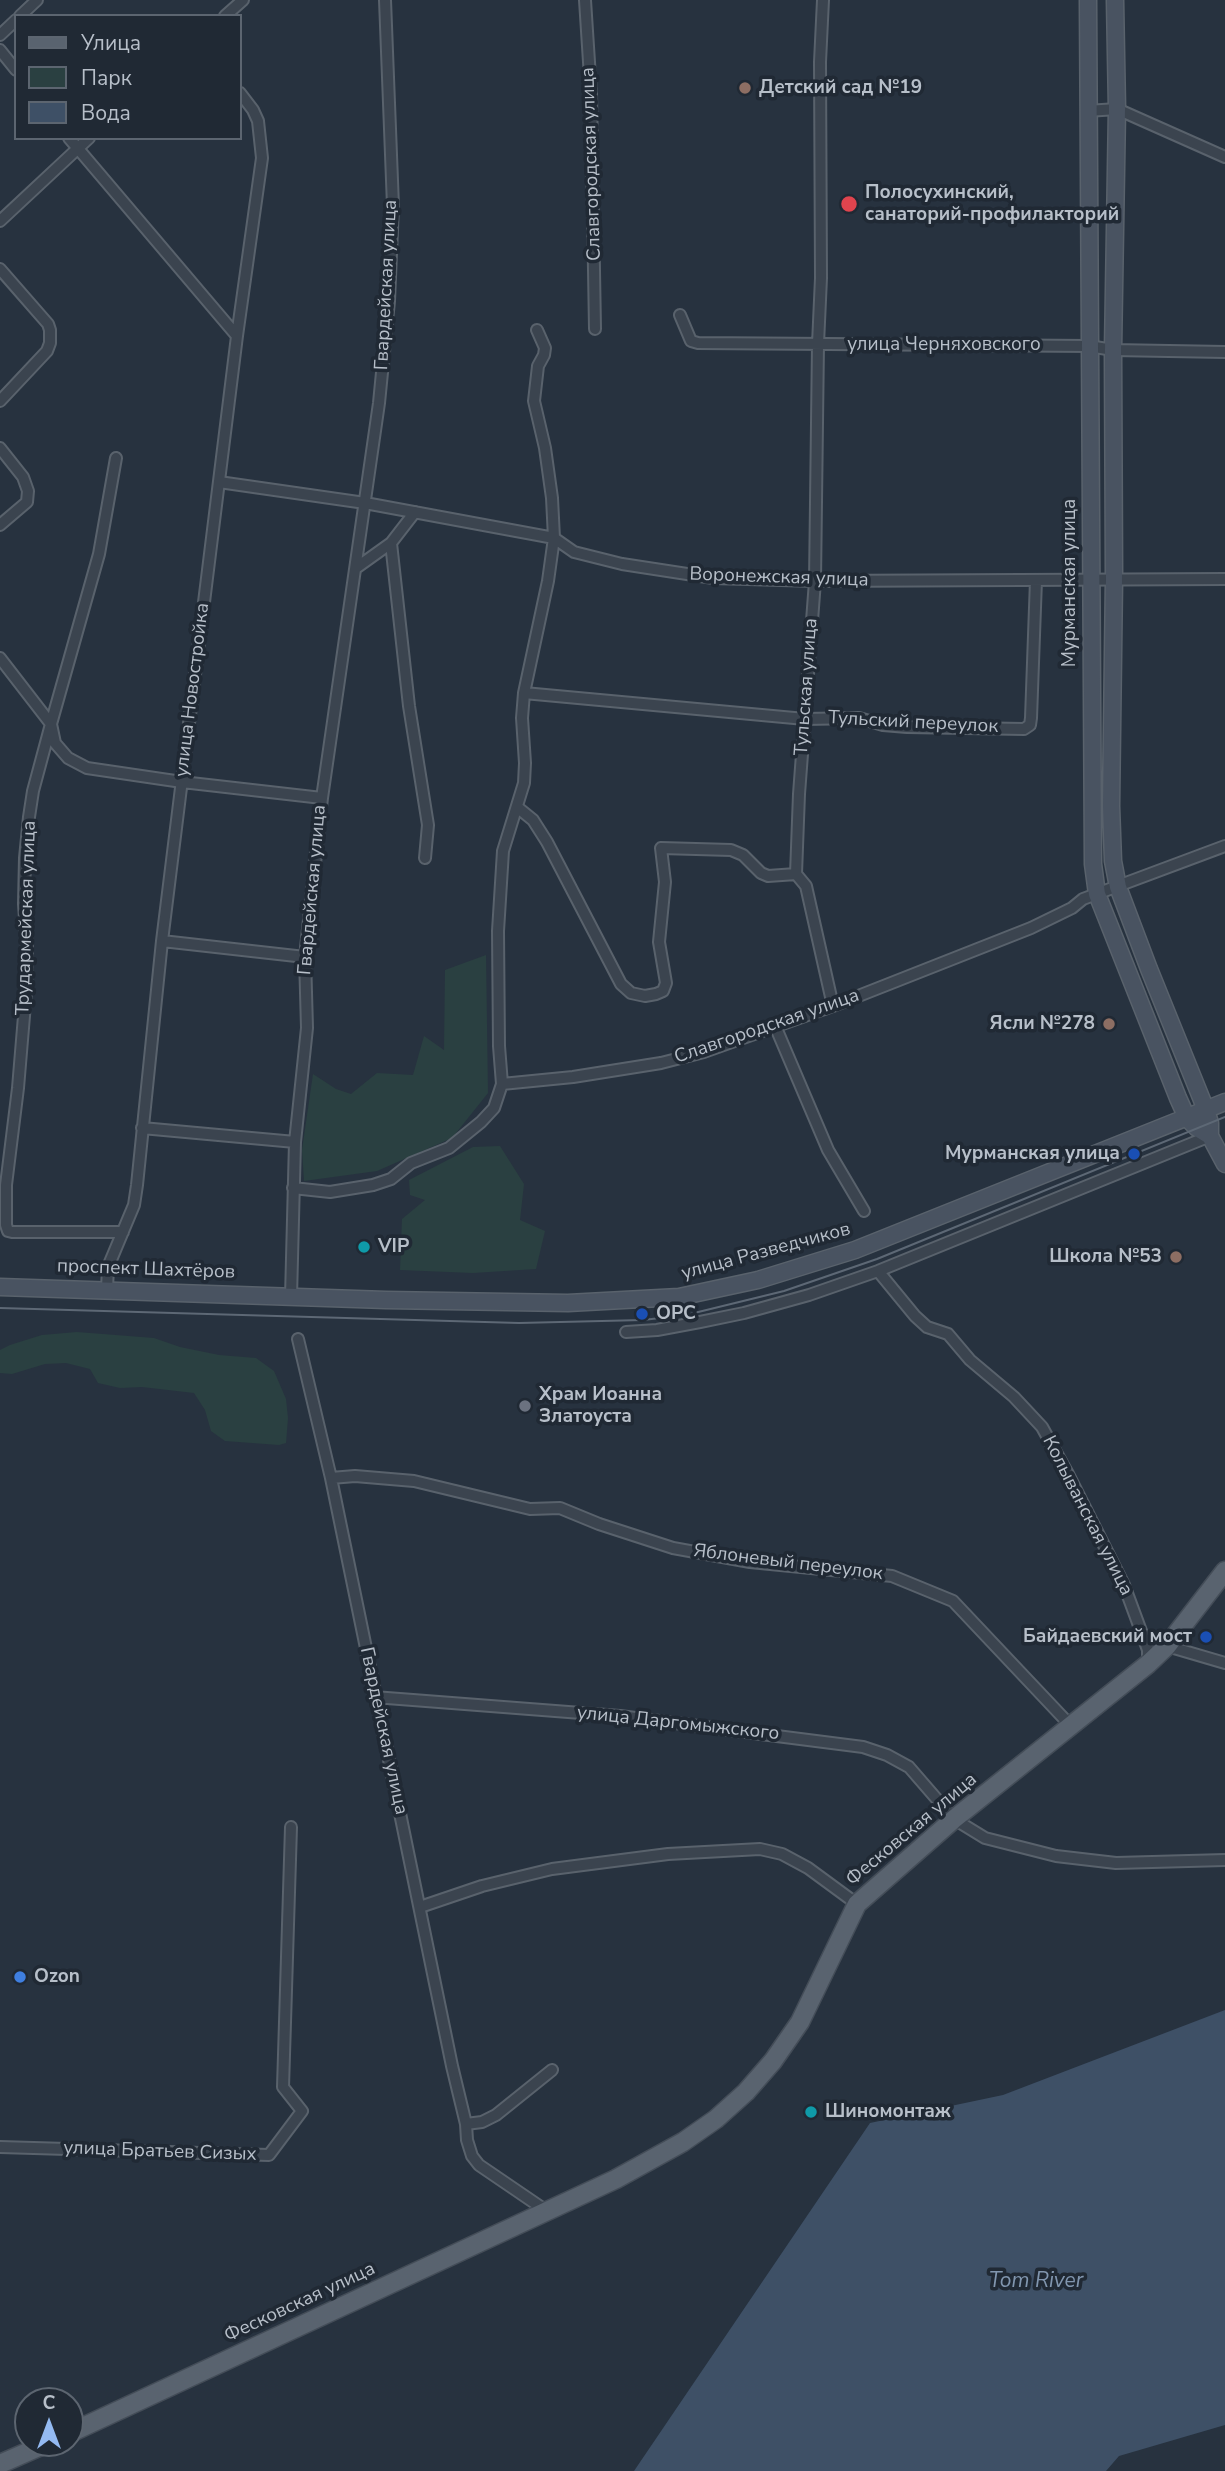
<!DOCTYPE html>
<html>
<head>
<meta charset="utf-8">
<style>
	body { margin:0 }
	#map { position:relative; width:1225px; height:2471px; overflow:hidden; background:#27323f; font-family:"Nunito Sans",sans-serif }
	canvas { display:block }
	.legend { position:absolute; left:14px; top:14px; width:228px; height:126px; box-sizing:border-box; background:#202934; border:2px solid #5c6570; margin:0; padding:9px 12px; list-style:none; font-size:21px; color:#b7bfc9 }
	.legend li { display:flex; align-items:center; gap:14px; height:35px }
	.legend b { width:35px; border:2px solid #5c6570 }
	.north { position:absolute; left:14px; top:2387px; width:70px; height:70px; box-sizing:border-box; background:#202934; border:2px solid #5c6570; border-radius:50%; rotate:0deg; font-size:19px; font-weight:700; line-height:28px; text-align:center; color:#b7bfc9 }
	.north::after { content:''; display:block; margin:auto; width:24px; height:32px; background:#94baf2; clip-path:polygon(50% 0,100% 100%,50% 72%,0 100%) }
</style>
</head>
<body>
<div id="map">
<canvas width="1225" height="2471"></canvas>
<ul class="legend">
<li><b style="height:9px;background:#59636f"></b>Улица</li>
<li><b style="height:19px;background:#2a4041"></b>Парк</li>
<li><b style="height:19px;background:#3e5066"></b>Вода</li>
</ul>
<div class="north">С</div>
</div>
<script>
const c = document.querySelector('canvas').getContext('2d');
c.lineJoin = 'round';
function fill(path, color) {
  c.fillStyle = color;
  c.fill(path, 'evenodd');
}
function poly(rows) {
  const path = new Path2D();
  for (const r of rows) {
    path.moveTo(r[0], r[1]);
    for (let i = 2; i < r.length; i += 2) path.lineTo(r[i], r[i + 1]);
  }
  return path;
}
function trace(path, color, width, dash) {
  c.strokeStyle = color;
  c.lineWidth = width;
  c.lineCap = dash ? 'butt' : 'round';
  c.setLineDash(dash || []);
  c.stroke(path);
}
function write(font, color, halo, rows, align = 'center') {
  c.font = font + ' "Nunito Sans",sans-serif';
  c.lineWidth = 7;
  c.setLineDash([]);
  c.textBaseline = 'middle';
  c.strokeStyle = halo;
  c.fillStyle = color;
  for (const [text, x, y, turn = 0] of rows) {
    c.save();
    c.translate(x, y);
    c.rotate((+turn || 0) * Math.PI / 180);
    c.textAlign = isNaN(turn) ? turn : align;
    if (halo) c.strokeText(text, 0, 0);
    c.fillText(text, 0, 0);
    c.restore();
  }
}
const green = poly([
	[486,955,488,1093,452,1138,377,1171,304,1181,302,1150,313,1074,336,1089,351,1094,377,1073,413,1075,424,1036,444,1050,445,970],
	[500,1146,524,1184,520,1220,545,1231,536,1269,473,1273,400,1270,402,1219,425,1200,410,1195,409,1180,473,1147],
	[77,1332,154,1338,180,1347,219,1355,256,1358,274,1371,286,1399,288,1418,286,1443,279,1445,225,1441,211,1431,205,1410,194,1393,142,1387,120,1388,98,1383,90,1369,66,1363,45,1364,12,1374,0,1373,0,1350,10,1345,42,1335]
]);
const water = poly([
	[1225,2010,1225,2425,1119,2456,1106,2471,634,2471,870,2123,1003,2095]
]);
const minor = poly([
	[585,0,591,93,595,329],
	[823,0,820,62,821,278,818,344,815,581,799,794,796,874,806,886,833,1006],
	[20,16,37,0],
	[225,16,243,0],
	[0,35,16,20],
	[0,50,16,70],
	[1087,111,1117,109,1225,157],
	[69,138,237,336],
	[0,221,89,138],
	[0,269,48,324,50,330,50,343,47,351,0,401],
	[680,315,691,341,698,343,1089,346,1113,350,1225,352],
	[0,448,23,477,28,491,27,502,0,525],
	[116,458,99,554,51,724,33,791,29,817,25,858,24,904,27,948,26,992,18,1088,6,1185,6,1225,8,1231,12,1232,123,1232],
	[219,482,365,503,554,538,574,552,622,564,713,578,815,581,1225,579],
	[391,543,409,706,428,825,425,858],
	[356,568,391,543,415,512],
	[0,658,51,724,55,743,68,758,87,768,182,782,322,798],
	[524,693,805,719,859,718,883,725,907,727,1024,729,1030,725,1031,718,1036,580],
	[517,807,533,820,547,842,621,984,631,993,645,996,656,994,663,991,666,983,659,942,665,882,661,848,731,850,743,855,761,873,768,876,796,874],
	[162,941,305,957],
	[776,1028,828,1150,864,1211],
	[502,1084,573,1077,661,1063,704,1052,833,1006,1031,928,1072,908,1083,899,1225,846],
	[142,1128,295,1142],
	[293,1188,330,1192,373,1185,391,1179,411,1163,449,1148,481,1122,494,1108,502,1084,499,1046,498,931,503,851,524,783,525,763,522,718,524,693,548,581,554,538,552,498,545,448,534,401,538,366,544,355,545,348,537,330],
	[878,1271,915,1316,927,1327,948,1334,970,1360,1014,1397,1042,1427,1068,1474,1124,1585,1148,1650,1148,1664],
	[107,1289,108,1267,134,1205,137,1185,162,941,237,336,262,158,258,121,253,110,240,93],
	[291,1297,295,1142,307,1028,305,957,322,798,379,403,389,301,393,206,385,0],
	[626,1332,657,1330,700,1322,744,1313,809,1295,878,1271,1210,1136],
	[298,1339,331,1478,452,2066,466,2124,467,2140,472,2156,479,2165,548,2212],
	[331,1478,355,1476,414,1481,530,1509,560,1508,599,1524,673,1548,750,1562,892,1576,953,1601,1071,1726],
	[1167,1646,1225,1663],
	[374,1697,620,1716,863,1747,887,1755,909,1767,954,1819,985,1838,1056,1856,1116,1863,1225,1860],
	[420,1907,482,1886,552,1869,668,1854,760,1849,782,1854,808,1868,857,1904],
	[466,2124,482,2122,496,2115,552,2070],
	[0,2147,269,2155,302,2111,283,2087,291,1827]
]);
const secondary = poly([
	[1088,0,1093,864,1097,894,1178,1098,1187,1118,1197,1128,1210,1136],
	[1115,0,1117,109,1113,350,1114,579,1111,806,1113,861,1118,887,1149,969,1206,1110,1210,1123,1210,1136,1225,1164],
	[0,1287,386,1300,568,1303,679,1297,758,1280,855,1250,1225,1102]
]);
const primary = poly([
	[70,2433,616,2179,683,2142,716,2119,746,2092,773,2061,800,2022,857,1904,954,1819,1148,1664,1167,1646,1225,1571],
	[0,2464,48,2443]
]);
const tram = poly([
	[0,1308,519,1323,643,1320,686,1315,784,1291,877,1259,1225,1117]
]);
const markers = [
	[745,88,7,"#8d6e63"],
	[849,204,9,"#e0444e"],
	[1109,1024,7,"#8d6e63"],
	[1134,1154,7,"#1a4fb4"],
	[364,1247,7,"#0f9aa8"],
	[1176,1257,7,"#8d6e63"],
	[642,1314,7,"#1a4fb4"],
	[525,1406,7,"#6b7280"],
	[1206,1637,7,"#1a4fb4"],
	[20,1977,7,"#3f7fe0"],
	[811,2112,7,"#0f9aa8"]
];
const poiNames = [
	["Детский сад №19",759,88],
	["Полосухинский,",865,193],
	["санаторий-профилакторий",865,215],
	["Ясли №278",1095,1024,"right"],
	["Мурманская улица",1120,1154,"right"],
	["VIP",378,1247],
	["Школа №53",1162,1257,"right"],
	["ОРС",656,1314],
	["Храм Иоанна",539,1395],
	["Златоуста",539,1417],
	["Байдаевский мост",1192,1637,"right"],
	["Ozon",34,1977],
	["Шиномонтаж",825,2112]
];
const streetNames = [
	["Славгородская улица",592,164,-92],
	["Гвардейская улица",387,285,-87],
	["улица Черняховского",944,345],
	["Воронежская улица",779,578,2],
	["Мурманская улица",1070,583,-90],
	["Тульская улица",807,687,-86],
	["улица Новостройка",193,690,-83],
	["Тульский переулок",913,723,3],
	["Гвардейская улица",313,890,-85],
	["Трудармейская улица",27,918,-88],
	["Славгородская улица",767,1027,-19],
	["улица Разведчиков",766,1252,-15],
	["проспект Шахтёров",146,1270,2],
	["Колыванская улица",1087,1516,63],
	["Яблоневый переулок",788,1563,7],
	["улица Даргомыжского",678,1724,6],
	["Гвардейская улица",383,1731,78],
	["Фесковская улица",912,1830,-40],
	["улица Братьев Сизых",160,2152,2],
	["Фесковская улица",300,2303,-25]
];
const waterNames = [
	["Tom River",1036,2282]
];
fill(green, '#2a4041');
fill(water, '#3e5066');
trace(minor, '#59626c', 14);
trace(secondary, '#59626c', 19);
trace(primary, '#444d58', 21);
trace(minor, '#3b444f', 10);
trace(secondary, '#495361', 16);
trace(primary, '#59636f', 18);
trace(tram, '#5d6875', 2);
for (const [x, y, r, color] of markers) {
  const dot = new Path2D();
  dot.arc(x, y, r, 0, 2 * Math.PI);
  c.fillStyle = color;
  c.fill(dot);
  trace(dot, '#202934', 2.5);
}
write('bold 19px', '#b7bfc9', '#202934', poiNames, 'left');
write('19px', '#b7bfc9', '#202934', streetNames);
write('italic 21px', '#8196af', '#202934', waterNames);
</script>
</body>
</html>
